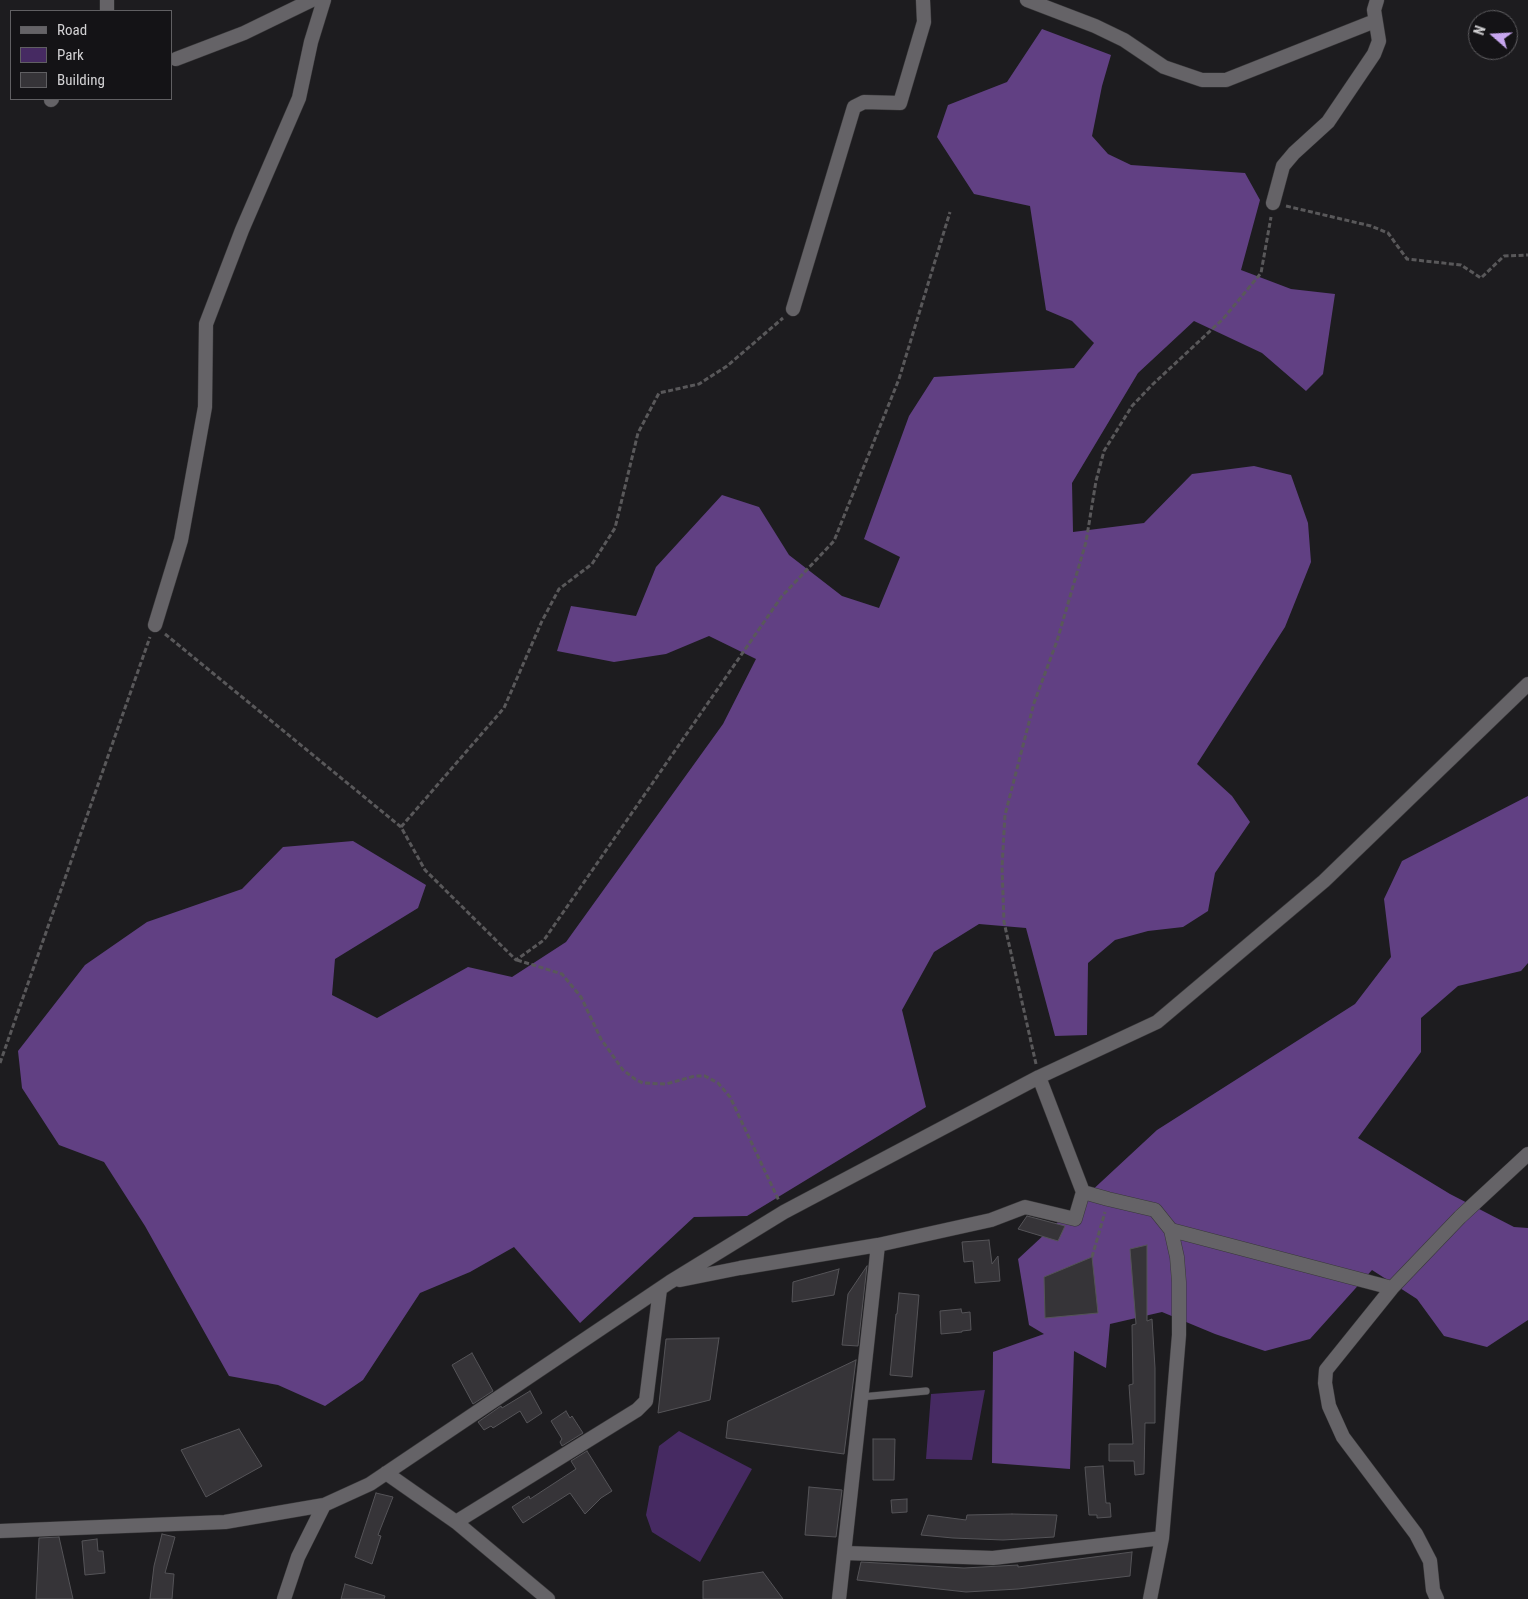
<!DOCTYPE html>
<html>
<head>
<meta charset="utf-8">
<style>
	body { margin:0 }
	#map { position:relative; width:1528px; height:1599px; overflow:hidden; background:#1d1c1f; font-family:"Roboto Condensed",sans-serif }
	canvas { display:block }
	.legend { position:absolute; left:10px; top:10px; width:162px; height:90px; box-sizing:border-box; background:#141316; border:1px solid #605f62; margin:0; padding:6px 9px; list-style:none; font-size:15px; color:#d3d2d4 }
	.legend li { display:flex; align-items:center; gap:10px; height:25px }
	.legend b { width:25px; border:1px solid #605f62 }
	.north { position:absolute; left:1468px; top:10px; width:50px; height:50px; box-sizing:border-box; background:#141316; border:1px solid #605f62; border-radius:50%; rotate:289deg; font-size:14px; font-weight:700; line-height:20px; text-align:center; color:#d3d2d4 }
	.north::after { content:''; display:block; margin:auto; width:18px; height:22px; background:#c7a6ef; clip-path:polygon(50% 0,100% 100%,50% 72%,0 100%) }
</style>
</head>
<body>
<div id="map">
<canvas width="1528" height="1599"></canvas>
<ul class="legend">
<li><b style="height:6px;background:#656367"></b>Road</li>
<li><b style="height:14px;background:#462a62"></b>Park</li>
<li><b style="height:14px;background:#363438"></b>Building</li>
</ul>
<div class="north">N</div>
</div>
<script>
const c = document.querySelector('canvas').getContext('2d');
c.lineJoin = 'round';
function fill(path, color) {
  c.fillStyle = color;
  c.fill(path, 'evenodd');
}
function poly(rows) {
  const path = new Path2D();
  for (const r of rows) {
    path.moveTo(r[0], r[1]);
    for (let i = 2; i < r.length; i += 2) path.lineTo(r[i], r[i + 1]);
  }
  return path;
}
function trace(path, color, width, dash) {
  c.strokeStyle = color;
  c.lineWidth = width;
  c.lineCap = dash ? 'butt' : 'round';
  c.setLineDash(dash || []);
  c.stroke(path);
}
const green = poly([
	[985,1390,972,1460,926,1459,931,1394],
	[679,1431,752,1469,700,1562,652,1532,646,1515,659,1446]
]);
const forest = poly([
	[1042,29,1111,55,1102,86,1092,136,1108,154,1131,165,1245,173,1260,200,1241,270,1291,289,1335,294,1323,374,1306,391,1262,353,1194,321,1138,373,1072,483,1073,532,1144,523,1192,474,1254,466,1291,475,1308,523,1311,562,1285,627,1197,764,1232,796,1250,822,1215,873,1208,911,1183,927,1148,931,1115,940,1088,963,1087,1035,1055,1036,1026,928,979,924,934,952,902,1010,926,1107,747,1216,694,1217,580,1323,514,1247,470,1272,420,1293,363,1380,325,1406,278,1385,229,1376,145,1226,104,1162,59,1145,22,1088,18,1051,85,965,147,922,242,889,283,847,353,841,426,885,418,908,335,959,332,995,377,1018,468,967,512,977,566,942,723,724,756,659,709,636,666,654,614,662,557,651,571,606,636,616,656,567,722,495,759,507,789,555,842,596,879,608,900,557,864,539,909,416,934,377,1074,368,1094,343,1072,321,1046,310,1030,206,974,194,937,137,948,105,1007,82],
	[1528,796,1528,963,1521,971,1458,986,1421,1018,1421,1052,1358,1138,1450,1194,1514,1227,1528,1228,1528,1320,1487,1347,1444,1336,1417,1299,1372,1270,1310,1339,1265,1351,1215,1334,1162,1312,1110,1324,1106,1368,1074,1351,1070,1469,992,1463,993,1352,1044,1334,1029,1325,1018,1259,1157,1130,1355,1004,1391,957,1384,899,1402,861]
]);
const building = poly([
	[1027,1216,1065,1226,1058,1241,1018,1229,1027,1216],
	[989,1240,992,1264,998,1256,1000,1281,975,1283,973,1261,964,1262,962,1242,989,1240],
	[1147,1245,1147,1321,1152,1319,1155,1368,1155,1423,1145,1423,1144,1474,1135,1475,1134,1461,1109,1461,1109,1444,1133,1444,1129,1385,1133,1384,1132,1325,1136,1324,1130,1249,1147,1245],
	[1092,1257,1098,1313,1045,1318,1044,1277,1092,1257],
	[867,1266,858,1346,842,1345,848,1294,867,1266],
	[839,1269,834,1295,792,1302,793,1282,839,1269],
	[899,1293,919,1295,912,1377,890,1375,896,1314,897,1314,899,1293],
	[961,1309,962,1313,970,1312,971,1330,962,1331,962,1332,941,1334,940,1311,961,1309],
	[719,1338,710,1400,658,1413,666,1339,719,1338],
	[472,1353,493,1391,473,1404,452,1365,472,1353],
	[856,1360,844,1454,726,1438,728,1421,856,1360],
	[530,1391,542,1413,527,1423,520,1411,493,1428,491,1426,484,1430,478,1422,501,1406,502,1408,530,1391],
	[566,1411,570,1418,572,1416,583,1433,562,1446,560,1442,562,1439,551,1421,566,1411],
	[239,1429,262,1466,206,1497,181,1450,239,1429],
	[873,1439,895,1439,894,1480,873,1480,873,1439],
	[587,1451,612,1491,601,1498,585,1514,570,1493,523,1523,512,1507,529,1496,530,1499,576,1469,571,1461,587,1451],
	[1103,1466,1106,1503,1110,1503,1111,1517,1097,1518,1097,1515,1089,1515,1085,1467,1103,1466],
	[809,1487,842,1490,836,1537,805,1535,809,1487],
	[376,1493,393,1497,378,1535,381,1536,372,1564,355,1557,376,1493],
	[907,1499,907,1512,892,1513,891,1500,907,1499],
	[1012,1514,1057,1515,1054,1537,1003,1540,953,1538,921,1535,928,1515,966,1520,967,1515,1012,1514],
	[162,1534,175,1537,165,1573,174,1574,172,1599,150,1599,154,1566,162,1534],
	[59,1537,73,1599,36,1599,39,1538,59,1537],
	[97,1539,98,1551,103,1551,105,1573,85,1575,82,1541,97,1539],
	[1132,1552,1130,1576,1018,1589,966,1592,857,1580,861,1562,964,1568,1018,1565,1018,1567,1132,1552],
	[763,1572,783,1599,703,1599,703,1581,763,1572],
	[345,1584,385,1596,384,1599,341,1599,345,1584]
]);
const path = poly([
	[1286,206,1371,226,1388,233,1407,259,1461,265,1481,278,1504,256,1528,255],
	[165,634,401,827,425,870,516,960,544,940,782,596,834,541,899,379,950,212],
	[401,827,504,708,542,621,559,589,592,564,615,528,638,433,659,393,699,384,727,366,783,318],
	[517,960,562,974,581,997,601,1039,623,1070,635,1079,643,1083,666,1084,695,1076,705,1076,718,1083,730,1097,779,1201],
	[0,1063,150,637],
	[1036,1064,1004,922,1002,867,1005,815,1034,703,1057,641,1086,542,1096,481,1104,451,1132,406,1152,385,1223,319,1261,273,1271,217],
	[1092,1257,1105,1212]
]);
const service = poly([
	[861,1397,926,1391]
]);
const minor = poly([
	[107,0,107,11],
	[1027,0,1095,26,1124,40,1164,67,1202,80,1226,80,1375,21],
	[176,59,244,33,312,0],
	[51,100,52,99],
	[1273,203,1283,166,1294,153,1328,122,1374,54,1379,41,1374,10,1377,0],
	[793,309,854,107,864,102,900,103,924,22,923,0],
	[155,625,181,540,205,407,206,324,242,230,299,98,311,42,324,0],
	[1039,1077,1083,1192,1108,1199,1155,1210,1171,1230,1177,1257,1179,1282,1179,1335,1162,1538,1150,1599],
	[1171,1230,1392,1288],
	[878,1245,991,1220,1025,1207,1075,1219,1083,1192],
	[680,1280,740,1268,878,1245,839,1599],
	[386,1473,456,1522,548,1599],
	[456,1522,637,1410,646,1401,660,1289],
	[0,1531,225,1522,324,1505,370,1484,670,1282,784,1212,1039,1077,1157,1022,1324,881,1528,684],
	[845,1553,993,1558,1162,1538],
	[284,1599,298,1557,324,1505],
	[1437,1599,1433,1590,1430,1561,1416,1534,1343,1437,1329,1406,1325,1383,1326,1370,1392,1288,1460,1217,1528,1154]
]);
fill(green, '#462a62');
fill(forest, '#614083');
fill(building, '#363438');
trace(building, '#555458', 1);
trace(service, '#39383a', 8);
trace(minor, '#39383a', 15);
trace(path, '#59585a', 3, [5, 2.5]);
trace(service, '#656367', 7);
trace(minor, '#656367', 14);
</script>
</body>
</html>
